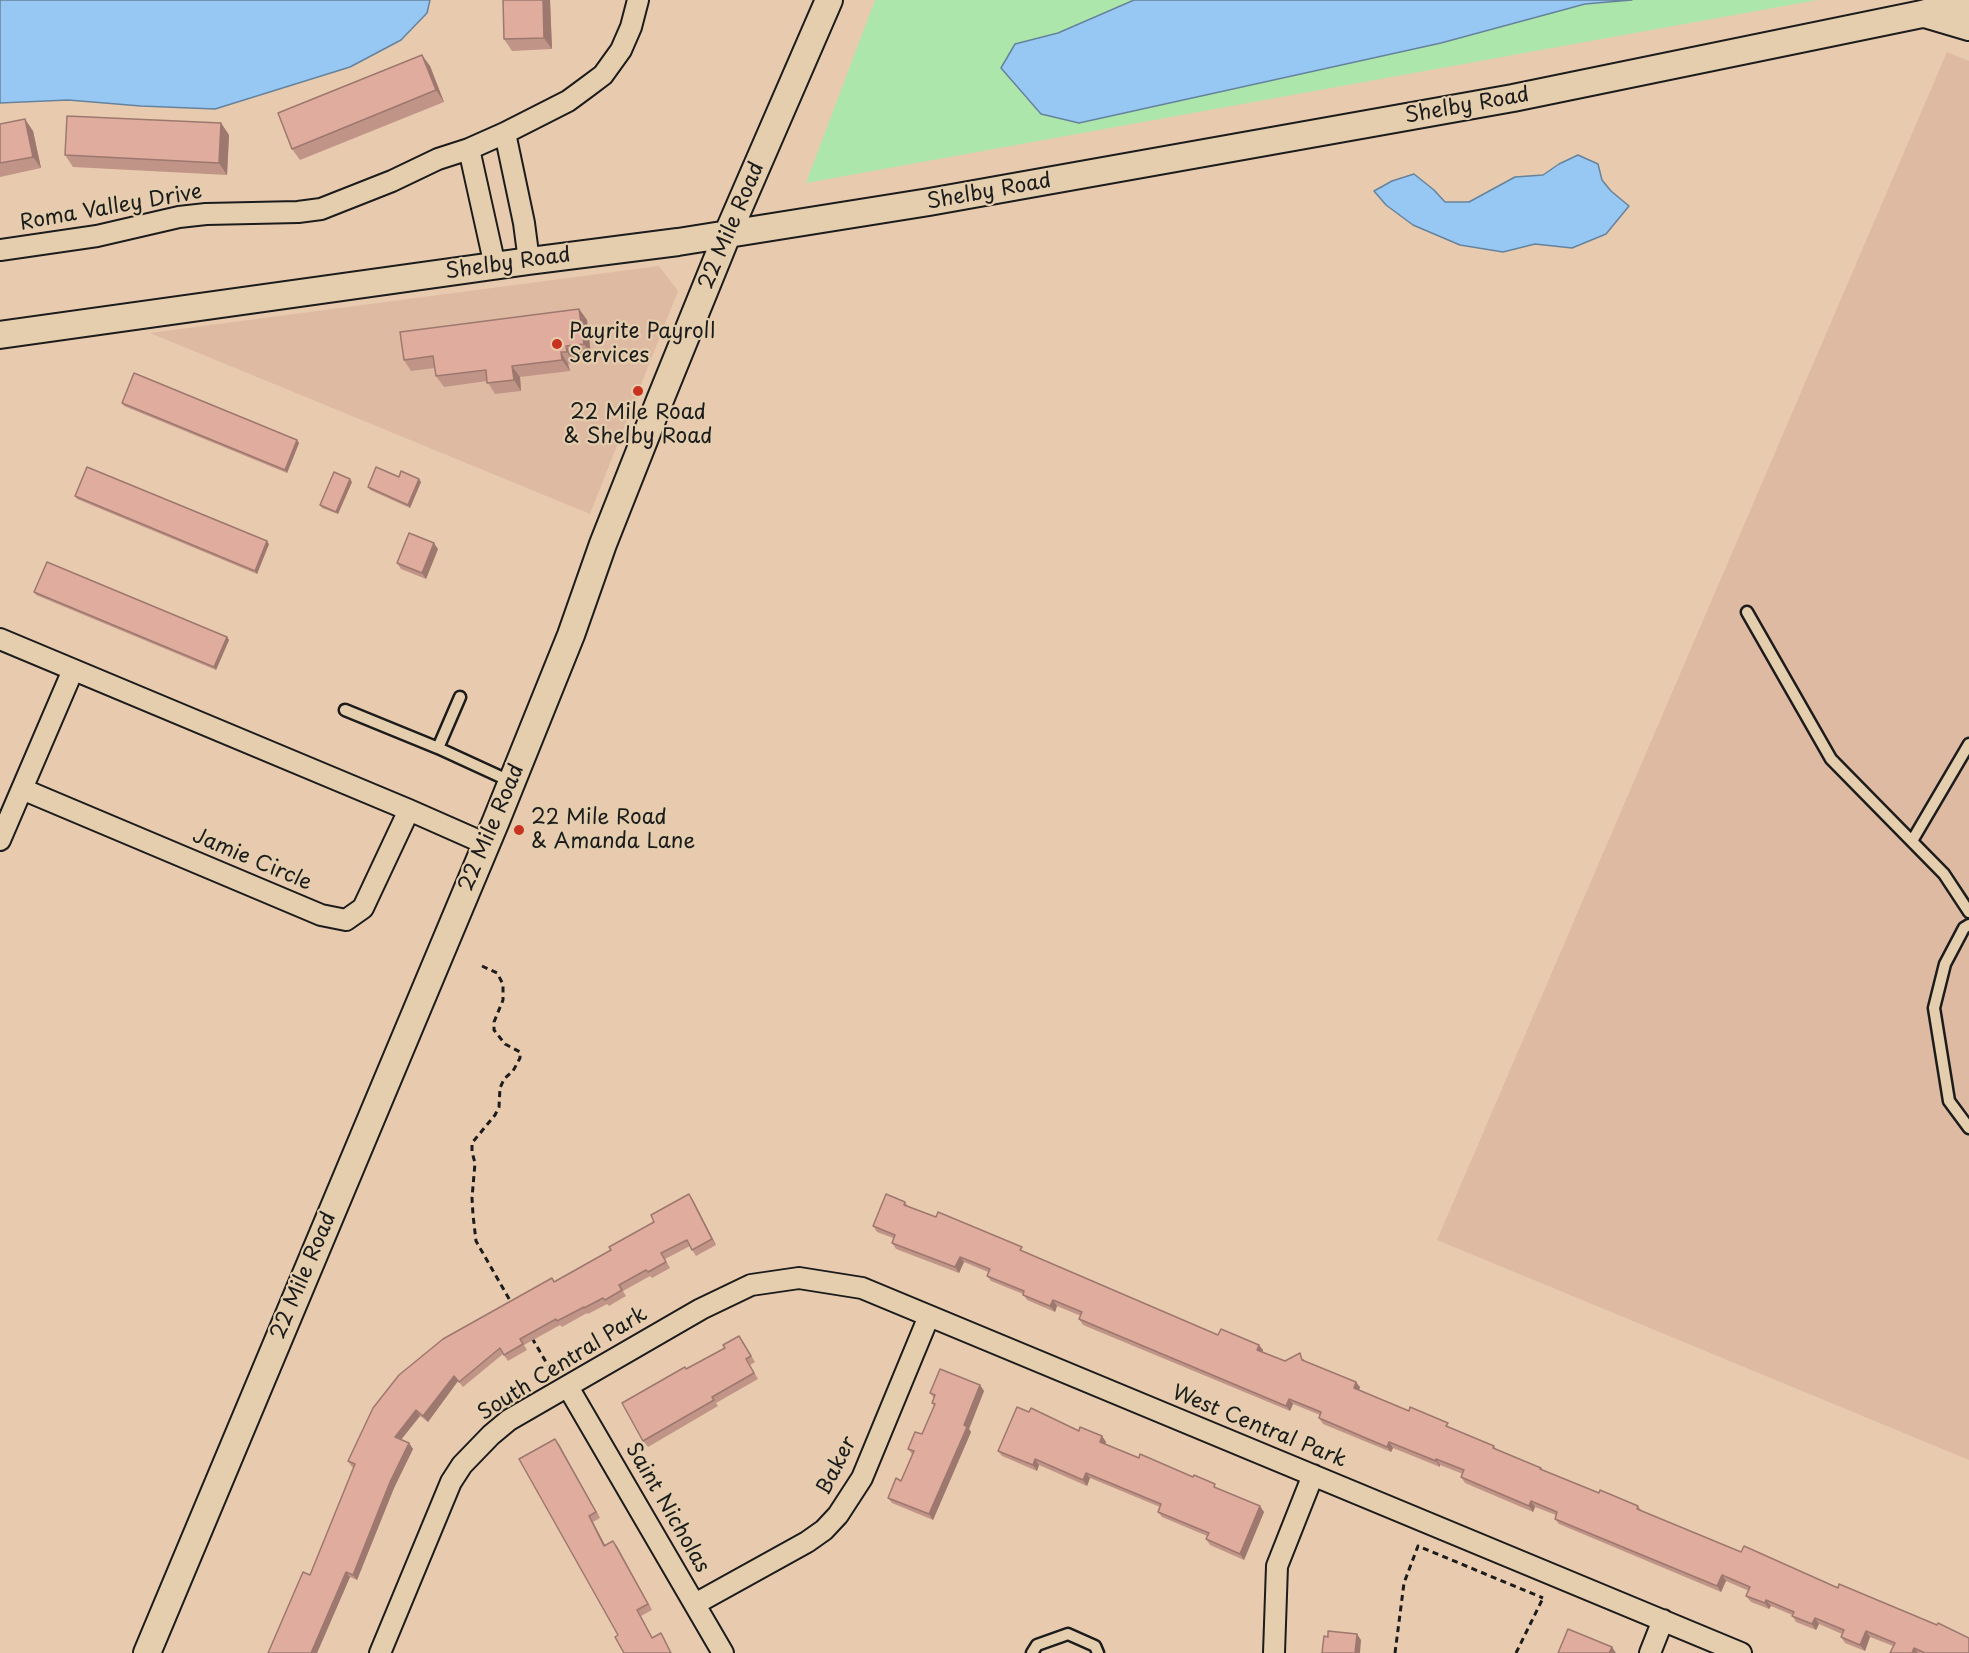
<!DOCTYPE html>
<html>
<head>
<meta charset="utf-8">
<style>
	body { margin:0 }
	canvas { display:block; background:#e8caae }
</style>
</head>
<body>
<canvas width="1969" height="1653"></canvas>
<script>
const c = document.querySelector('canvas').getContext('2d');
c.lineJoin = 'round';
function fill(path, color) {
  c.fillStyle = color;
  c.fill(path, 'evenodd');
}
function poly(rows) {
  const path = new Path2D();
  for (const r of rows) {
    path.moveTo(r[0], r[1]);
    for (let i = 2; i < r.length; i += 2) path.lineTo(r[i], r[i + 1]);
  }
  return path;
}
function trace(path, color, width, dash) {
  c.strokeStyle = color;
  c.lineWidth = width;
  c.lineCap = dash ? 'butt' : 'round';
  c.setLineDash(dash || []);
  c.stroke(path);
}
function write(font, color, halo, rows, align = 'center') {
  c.font = font + ' "Playpen Sans",sans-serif';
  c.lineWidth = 4.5;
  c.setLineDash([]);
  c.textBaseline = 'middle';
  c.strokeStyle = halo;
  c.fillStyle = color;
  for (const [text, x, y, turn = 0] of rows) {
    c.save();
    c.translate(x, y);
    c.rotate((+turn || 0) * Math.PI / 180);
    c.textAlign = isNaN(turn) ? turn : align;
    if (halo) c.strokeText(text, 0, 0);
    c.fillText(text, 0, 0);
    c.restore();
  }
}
const built = poly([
	[1947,52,1969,61,1969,1460,1437,1240],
	[659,266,678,291,590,514,150,333]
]);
const green = poly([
	[875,0,1817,0,806,183]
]);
const water = poly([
	[0,0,430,0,427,13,401,40,350,67,215,109,141,106,68,100,0,103,0,0],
	[1134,0,1632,0,1585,4,1441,43,1079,123,1041,114,1001,68,1015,44,1058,33,1134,0],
	[1578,155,1598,164,1602,180,1611,191,1629,206,1606,234,1572,248,1535,244,1503,252,1460,245,1413,225,1386,205,1374,191,1392,181,1414,174,1434,190,1445,202,1469,202,1515,177,1543,175,1559,164,1578,155]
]);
const path = poly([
	[482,966,497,973,503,984,503,1000,494,1022,494,1030,505,1044,520,1052,520,1058,513,1071,504,1079,500,1088,499,1107,495,1115,472,1143,472,1152,475,1163,472,1198,473,1215,476,1241,512,1304],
	[532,1338,553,1374],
	[1395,1653,1404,1583,1418,1546,1543,1598],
	[1516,1653,1543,1598]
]);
const service = poly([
	[1747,612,1831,759,1944,874,1969,912],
	[345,710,438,748,512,782],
	[438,748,460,697],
	[1912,841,1969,744],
	[1969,925,1964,928,1945,964,1934,1008,1949,1101,1969,1128],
	[1032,1653,1037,1645,1068,1634,1095,1646,1098,1653]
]);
const minor = poly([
	[505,133,524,223,529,261],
	[469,149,495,266],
	[0,250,97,236,179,217,206,214,298,212,321,209,392,181,438,159,469,149,505,133,568,101,587,87,603,75,621,50,631,27,638,0],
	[0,639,409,810,486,844],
	[22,789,321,915,346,920,363,908,409,810],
	[0,840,73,670],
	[568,1387,723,1653],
	[695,1604,807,1542,824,1530,838,1515,862,1478,929,1316],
	[380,1653,451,1482,462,1465,491,1435,509,1420,701,1309,751,1285,799,1278,862,1288,1741,1653],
	[1274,1653,1277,1566,1313,1475],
	[1650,1653,1663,1620]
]);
const tertiary = poly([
	[1925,14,1969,27],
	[0,335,529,261,678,242,929,202,1513,98,1922,14,1969,1],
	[147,1653,496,821,571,635,603,544,660,400,727,235,829,0]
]);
const wall = poly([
	[503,0,550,0,552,49,512,51,504,39],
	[430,66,444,102,300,160,292,149],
	[221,123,229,135,227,175,73,167,65,155],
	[0,124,33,131,41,168,0,177],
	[579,309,587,320,591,355,574,357,575,363,568,364,570,371,520,377,521,391,495,394,487,381,444,387,436,376,435,368,411,371,404,360],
	[122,403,297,440,299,443,287,473,124,406],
	[399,477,421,482,410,508,370,490,368,487],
	[352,482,338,514,322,508,320,505],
	[75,496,269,544,257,574,77,499],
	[438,549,426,579,401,569,397,563],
	[34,592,227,637,229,640,216,670,36,595],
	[689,1194,693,1200,716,1245,696,1256,690,1246,665,1259,670,1268,652,1278,650,1276,623,1291,626,1296,609,1306,607,1304,588,1314,587,1313,562,1327,560,1325,524,1345,527,1350,508,1361,503,1354,463,1387,458,1381,428,1422,420,1416,401,1440,409,1443,413,1449,394,1488,357,1580,350,1577,317,1653,268,1653,310,1575,354,1467,352,1467,348,1461,555,1282,611,1250,654,1222],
	[905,1202,908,1206,1025,1253,1218,1335,1259,1345,1263,1350,1263,1352,1285,1361,1304,1359,1304,1361,1360,1387,1359,1390,1494,1446,1496,1449,1541,1468,1543,1470,1599,1493,1638,1506,1642,1511,1969,1653,1890,1653,1893,1646,1870,1637,1865,1651,1845,1643,1841,1637,1842,1634,1819,1624,1816,1630,1796,1622,1792,1615,1771,1606,1769,1609,1751,1602,1746,1596,1749,1591,1726,1581,1721,1592,1559,1524,1555,1519,1556,1515,1535,1507,1533,1512,1465,1483,1461,1477,1463,1474,1440,1465,1440,1467,1393,1448,1391,1452,1323,1424,1319,1418,1320,1415,1293,1404,1290,1411,1083,1325,1079,1319,1081,1316,1057,1306,1055,1312,1027,1300,1023,1294,991,1281,987,1276,988,1272,964,1262,959,1273,896,1249,892,1243,893,1238,877,1232,873,1226],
	[743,1342,755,1362,750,1365,758,1379,716,1403,718,1406,648,1447,643,1441,686,1369],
	[980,1385,984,1391,969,1429,971,1432,933,1520,892,1503,888,1498,901,1481,912,1454,908,1449,922,1434,934,1406,932,1403,934,1398,930,1393],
	[1029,1412,1079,1431,1102,1436,1106,1442,1105,1444,1139,1458,1219,1489,1264,1512,1244,1560,1210,1545,1206,1539,1207,1536,1162,1517,1158,1512,1160,1507,1090,1478,1087,1486,1039,1465,1037,1471,1002,1456,998,1451],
	[555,1439,600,1518,593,1522,605,1545,613,1541,652,1610,641,1616,653,1638,661,1633,665,1639,618,1635]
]);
const shadedWall = poly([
	[543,0,550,0,552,49,544,38],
	[422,55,430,66,444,102,436,90],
	[25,119,33,131,41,168,33,157],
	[221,123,229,135,227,175,219,163],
	[579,309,587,320,591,355,584,344],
	[566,346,574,357,575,363,567,352],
	[561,352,568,364,570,371,562,360],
	[512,366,520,377,521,391,514,380],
	[297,440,299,443,287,473,285,470],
	[350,479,352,482,338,514,336,512],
	[419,479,421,482,410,508,408,505],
	[267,541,269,544,257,574,255,571],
	[434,543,438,549,426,579,422,573],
	[227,637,229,640,216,670,214,667],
	[689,1194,693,1200,716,1245,712,1239],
	[960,1257,964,1262,959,1273,955,1267],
	[1053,1300,1057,1306,1055,1312,1050,1306],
	[1259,1345,1263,1350,1261,1356,1257,1350],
	[454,1376,458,1381,428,1422,423,1416],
	[1356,1382,1360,1387,1358,1393,1354,1388],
	[980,1385,984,1391,969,1429,971,1432,933,1520,929,1514],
	[1289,1399,1293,1404,1290,1411,1286,1406],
	[416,1410,420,1416,399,1442,395,1437],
	[1102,1436,1106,1442,1104,1447,1100,1442],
	[555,1439,559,1444,600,1518,596,1512],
	[1389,1442,1393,1448,1391,1452,1387,1447],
	[409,1443,413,1449,394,1488,357,1580,353,1575,390,1482],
	[1035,1459,1039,1465,1037,1471,1033,1465],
	[1436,1459,1440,1465,1440,1467,1436,1461],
	[1086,1473,1090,1478,1087,1486,1083,1480],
	[1531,1501,1535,1507,1533,1512,1529,1506],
	[1260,1506,1264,1512,1244,1560,1240,1554],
	[589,1516,593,1522,608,1551,604,1546],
	[613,1541,617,1546,652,1610,648,1604],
	[346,1572,350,1577,317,1653,311,1653],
	[1722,1575,1726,1581,1721,1592,1717,1586],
	[1766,1600,1771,1606,1769,1609,1765,1603],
	[1815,1618,1819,1624,1816,1630,1812,1624],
	[1866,1631,1870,1637,1865,1651,1860,1645],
	[1357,1634,1361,1640,1360,1653,1355,1653],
	[1612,1647,1616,1653,1609,1653],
	[1914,1648,1918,1653,1912,1653]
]);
const building = poly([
	[503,0,543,0,544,38,504,39,503,0],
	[422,55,436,90,292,149,278,113,422,55],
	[67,116,221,123,219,163,65,155,67,116],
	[25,119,33,157,0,163,0,124,25,119],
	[579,309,584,344,566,346,567,352,561,352,562,360,512,366,514,380,487,383,486,370,436,376,433,356,404,360,400,332,579,309],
	[134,373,297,440,285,470,122,403,134,373],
	[87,467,267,541,255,571,75,496,87,467],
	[376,467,399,477,401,471,419,479,408,505,368,487,376,467],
	[334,472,350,479,336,512,320,505,334,472],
	[409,533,434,543,422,573,397,563,409,533],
	[47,562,227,637,214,667,34,592,47,562],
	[689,1194,712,1239,692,1250,687,1240,661,1253,666,1262,648,1272,646,1270,619,1285,622,1290,605,1300,603,1298,584,1308,584,1307,557,1321,556,1319,520,1339,523,1344,504,1355,500,1348,459,1382,454,1376,423,1416,416,1410,395,1437,409,1443,390,1482,353,1575,346,1572,311,1653,268,1653,303,1572,310,1575,355,1464,348,1461,373,1408,399,1375,443,1339,552,1278,554,1282,611,1250,609,1247,654,1222,651,1215,689,1194],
	[886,1194,905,1202,904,1205,936,1217,938,1212,1022,1247,1020,1250,1218,1335,1221,1329,1259,1345,1257,1350,1285,1361,1300,1353,1302,1360,1356,1382,1354,1388,1409,1411,1410,1407,1448,1423,1446,1426,1494,1446,1493,1448,1541,1468,1540,1469,1599,1493,1600,1490,1638,1506,1637,1509,1741,1552,1744,1546,1838,1588,1839,1584,1937,1625,1938,1623,1969,1638,1969,1653,1925,1653,1914,1648,1912,1653,1890,1653,1895,1643,1866,1631,1860,1645,1841,1637,1844,1630,1815,1618,1812,1624,1792,1616,1794,1612,1766,1600,1765,1603,1746,1596,1750,1587,1722,1575,1717,1586,1555,1519,1557,1512,1531,1501,1529,1506,1461,1477,1464,1470,1436,1459,1436,1461,1389,1442,1387,1447,1319,1418,1321,1412,1289,1399,1286,1406,1079,1319,1082,1312,1053,1300,1050,1306,1023,1295,1024,1291,987,1276,990,1269,960,1257,955,1267,892,1243,895,1235,873,1226,886,1194],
	[739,1336,751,1356,746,1359,754,1373,712,1397,714,1400,643,1441,622,1403,685,1367,686,1369,725,1348,723,1345,739,1336],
	[940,1369,980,1385,964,1425,967,1427,929,1514,888,1498,896,1478,901,1481,914,1451,908,1449,915,1432,922,1434,935,1404,932,1403,935,1395,930,1393,940,1369],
	[1017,1407,1029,1412,1031,1408,1079,1431,1080,1427,1102,1436,1100,1442,1139,1458,1140,1454,1193,1477,1194,1475,1215,1484,1214,1487,1260,1506,1240,1554,1206,1539,1209,1533,1158,1512,1161,1504,1086,1473,1083,1480,1035,1459,1033,1465,998,1451,1017,1407],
	[555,1439,596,1512,589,1516,604,1546,613,1541,648,1604,637,1610,652,1638,661,1633,671,1653,624,1653,615,1637,618,1635,519,1459,555,1439],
	[1568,1629,1612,1647,1609,1653,1558,1653,1568,1629],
	[1328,1631,1357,1634,1355,1653,1322,1653,1324,1636,1328,1637,1328,1631]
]);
const markers = [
	[557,344,6,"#c8321e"],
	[638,391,6,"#c8321e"],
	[519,830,6,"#c8321e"]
];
const streetNames = [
	["Shelby Road",1467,106,-10],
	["Shelby Road",989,192,-10],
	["Roma Valley Drive",111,208,-10],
	["22 Mile Road",732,226,-67],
	["Shelby Road",508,264,-8],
	["22 Mile Road",492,828,-67],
	["Jamie Circle",252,860,23],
	["22 Mile Road",304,1276,-67],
	["South Central Park",563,1364,-32],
	["West Central Park",1259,1427,22],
	["Baker",837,1466,-63],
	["Saint Nicholas",667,1508,60]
];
const poiNames = [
	["Payrite Payroll",569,332],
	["Services",569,356],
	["22 Mile Road",638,413,"center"],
	["& Shelby Road",638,437,"center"],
	["22 Mile Road",531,818],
	["& Amanda Lane",531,842]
];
fill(built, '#debaa3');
fill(green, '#ace6ab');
fill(water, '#97c8f3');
trace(water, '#66839d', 1.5);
trace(service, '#1c1c1c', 15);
trace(minor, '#1c1c1c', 24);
trace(tertiary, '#1c1c1c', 30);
trace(path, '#1c1c1c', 3, [6, 4.5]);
trace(service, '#e5ceae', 10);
trace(minor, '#e5ceae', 20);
trace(tertiary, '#e5ceae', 26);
fill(wall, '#c19488');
fill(shadedWall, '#9d786f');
fill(building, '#e0ac9e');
trace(building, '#9d786f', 1.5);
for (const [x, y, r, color] of markers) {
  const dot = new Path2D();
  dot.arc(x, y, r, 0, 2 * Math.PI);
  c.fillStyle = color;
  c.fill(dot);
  trace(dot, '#e5ceae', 2);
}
write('21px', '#1c1c1c', '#e5ceae', streetNames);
write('21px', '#1c1c1c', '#e5ceae', poiNames, 'left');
</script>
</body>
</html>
